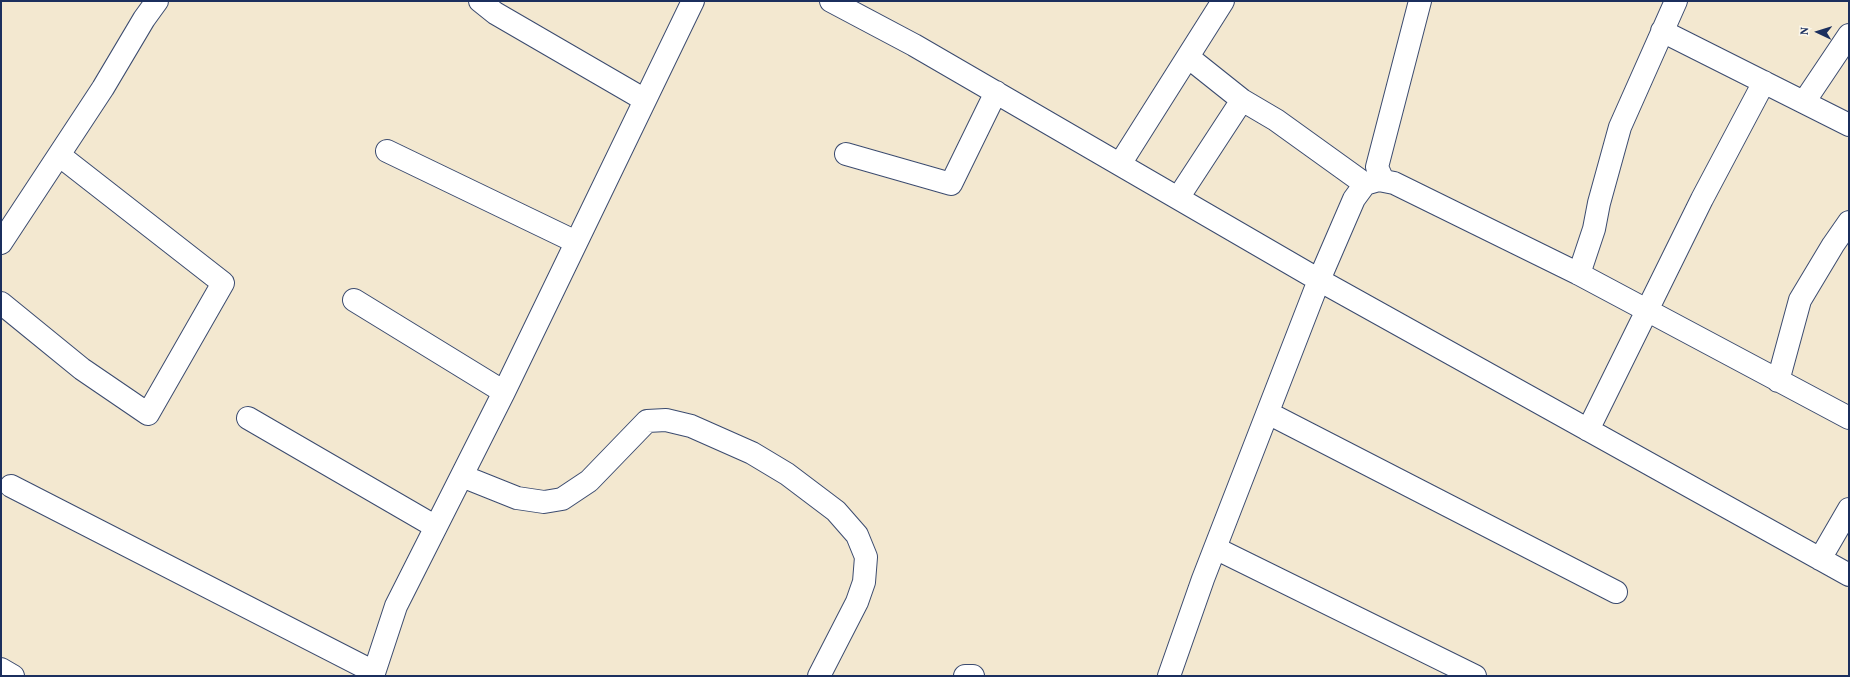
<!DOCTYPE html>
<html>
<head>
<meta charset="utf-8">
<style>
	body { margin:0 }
	#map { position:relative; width:1850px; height:677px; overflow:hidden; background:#f3e8d0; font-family:Vollkorn,serif }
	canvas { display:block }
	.frame { position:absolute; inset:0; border:2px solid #1b2f5e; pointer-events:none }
	.north { position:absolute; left:1798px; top:12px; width:40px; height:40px; -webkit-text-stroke:3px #fbf7ec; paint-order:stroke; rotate:274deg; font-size:11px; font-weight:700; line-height:16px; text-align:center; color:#1b2f5e }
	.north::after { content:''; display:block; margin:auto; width:14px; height:18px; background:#1b2f5e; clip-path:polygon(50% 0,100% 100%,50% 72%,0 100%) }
</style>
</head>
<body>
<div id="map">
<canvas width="1850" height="677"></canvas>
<div class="frame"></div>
<div class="north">N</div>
</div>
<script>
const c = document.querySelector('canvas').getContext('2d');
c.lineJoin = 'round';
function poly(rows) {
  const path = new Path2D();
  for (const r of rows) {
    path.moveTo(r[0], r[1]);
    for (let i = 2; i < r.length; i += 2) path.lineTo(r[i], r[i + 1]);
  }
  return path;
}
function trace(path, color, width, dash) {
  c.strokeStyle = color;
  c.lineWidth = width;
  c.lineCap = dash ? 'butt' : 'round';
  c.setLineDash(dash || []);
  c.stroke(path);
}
const minor = poly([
	[480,1,495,13,645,100],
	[831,1,914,45,1319,280,1849,575],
	[1662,31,1849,125],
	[1188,57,1242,100,1276,120,1365,184],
	[1804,102,1849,35],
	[387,151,576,242],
	[846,154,951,184,996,92],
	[1120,164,1223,1],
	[1379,180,1381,176,1377,167,1420,1],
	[1178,198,1242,100],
	[1,243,103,88,144,19,157,1],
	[1579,274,1594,229,1599,203,1620,127,1676,1],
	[354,300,504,392],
	[1,303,82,369,148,414,223,283,59,155],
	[1778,381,1800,300,1833,245,1849,222],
	[1268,413,1616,592],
	[248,418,436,527],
	[1588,430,1702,199,1764,82],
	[462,476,517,498,544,502,562,499,589,481,647,421,666,420,691,426,752,453,787,474,836,511,857,535,866,557,864,582,857,602,819,676],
	[11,486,374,672],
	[1215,548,1475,676],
	[1820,559,1849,509],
	[1,669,13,676],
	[373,676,396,606,504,392,693,1],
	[965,676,973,676],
	[1169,676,1203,579,1319,280,1354,199,1365,184,1379,180,1394,183,1579,274,1849,418]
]);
trace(minor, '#3b4b6f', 24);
trace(minor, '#fff', 22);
</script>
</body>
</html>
